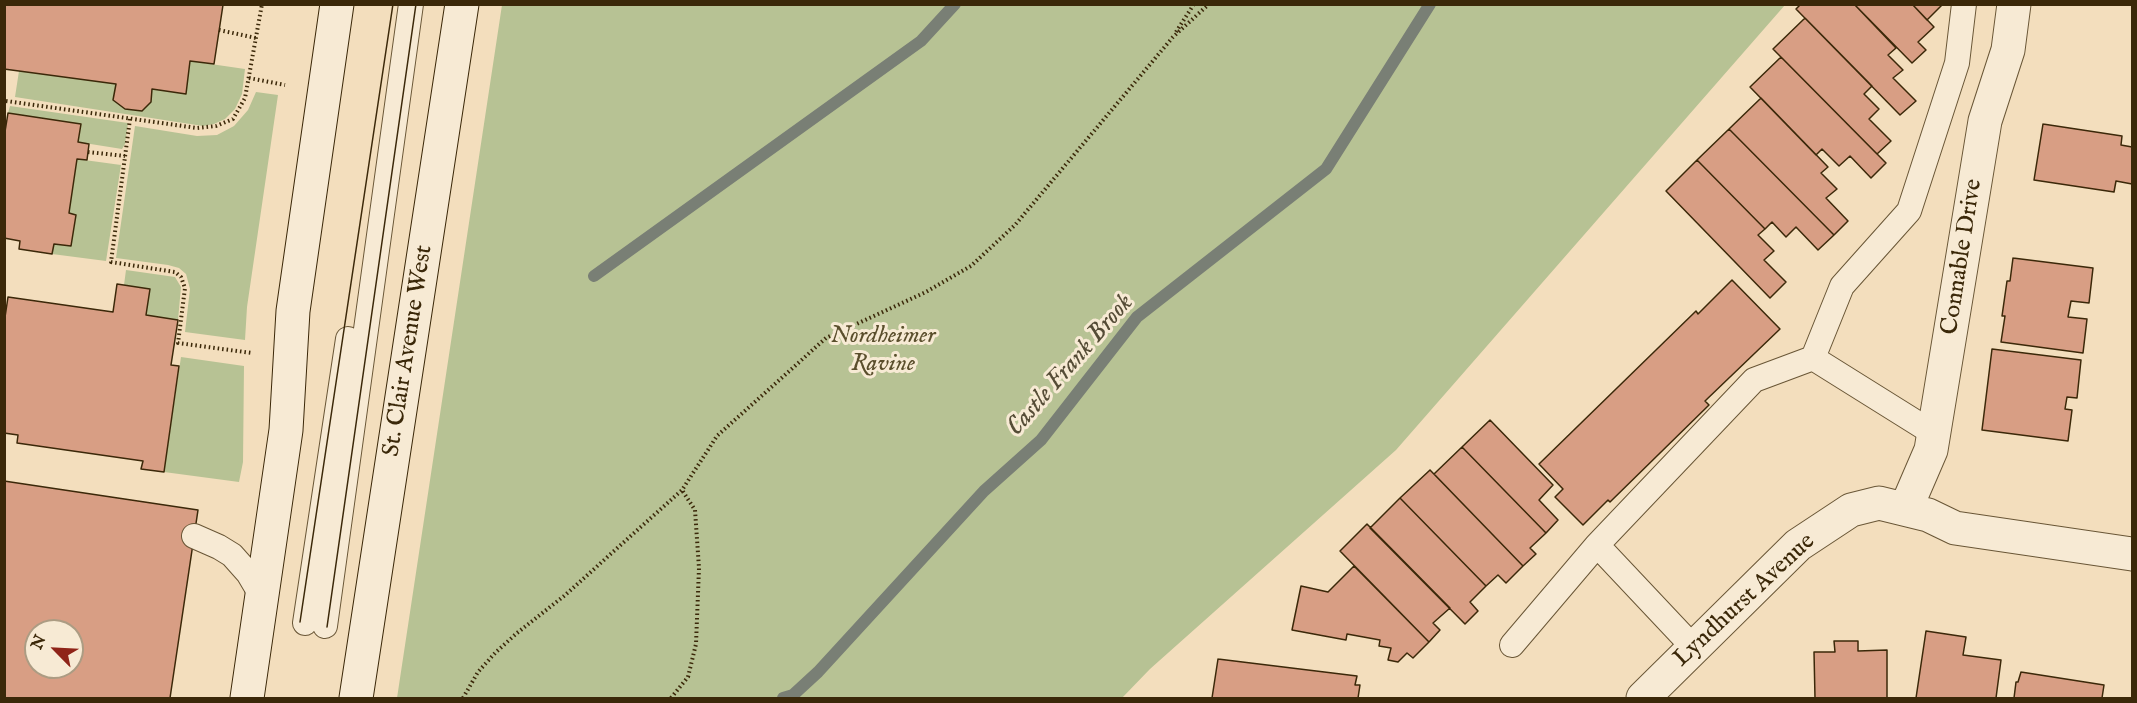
<!DOCTYPE html>
<html>
<head>
<meta charset="utf-8">
<style>
	body { margin:0 }
	#map { position:relative; width:2137px; height:703px; overflow:hidden; background:#f3debd; font-family:"IM FELL English",serif }
	canvas { display:block }
	.frame { position:absolute; inset:0; border:6px solid #3b2809; pointer-events:none }
	.north { position:absolute; left:24px; top:619px; width:60px; height:60px; box-sizing:border-box; background:#f7ead4; border:2px solid #ac9c83; border-radius:50%; rotate:294deg; font-size:16px; font-weight:700; line-height:24px; text-align:center; color:#3b2809 }
	.north::after { content:''; display:block; margin:auto; width:21px; height:27px; background:#8f2418; clip-path:polygon(50% 0,100% 100%,50% 72%,0 100%) }
</style>
</head>
<body>
<div id="map">
<canvas width="2137" height="703"></canvas>
<div class="frame"></div>
<div class="north">N</div>
</div>
<script>
const c = document.querySelector('canvas').getContext('2d');
c.lineJoin = 'round';
function fill(path, color) {
  c.fillStyle = color;
  c.fill(path, 'evenodd');
}
function poly(rows) {
  const path = new Path2D();
  for (const r of rows) {
    path.moveTo(r[0], r[1]);
    for (let i = 2; i < r.length; i += 2) path.lineTo(r[i], r[i + 1]);
  }
  return path;
}
function trace(path, color, width, dash) {
  c.strokeStyle = color;
  c.lineWidth = width;
  c.lineCap = dash ? 'butt' : 'round';
  c.setLineDash(dash || []);
  c.stroke(path);
}
function write(font, color, halo, rows, align = 'center') {
  c.font = font + ' "IM FELL English",serif';
  c.lineWidth = 6;
  c.setLineDash([]);
  c.textBaseline = 'middle';
  c.strokeStyle = halo;
  c.fillStyle = color;
  for (const [text, x, y, turn = 0] of rows) {
    c.save();
    c.translate(x, y);
    c.rotate((+turn || 0) * Math.PI / 180);
    c.textAlign = isNaN(turn) ? turn : align;
    if (halo) c.strokeText(text, 0, 0);
    c.fillText(text, 0, 0);
    c.restore();
  }
}
const green = poly([
	[502,5,502,4,1785,5,1396,450,1150,669,1122,698,397,698],
	[190,61,245,69,242,94,235,109,225,119,214,124,203,126,15,97,19,71,116,84,114,100,125,109,142,111,152,89,186,94],
	[256,92,278,95,247,307,245,340,185,332,190,289,186,274,179,268,168,265,116,258,135,126,197,136,217,135,234,126,248,110],
	[10,106,128,123,125,144,122,149,78,142,81,124,8,113],
	[77,159,121,165,106,261,52,254,54,244,71,246,75,215,69,213],
	[126,270,175,277,181,287,178,320,146,315,150,289,124,285],
	[181,357,244,366,243,462,239,482,164,472]
]);
const stream = poly([
	[594,276,921,41,955,4],
	[783,698,793,695,818,672,984,491,1041,440,1137,317,1326,169,1430,4]
]);
const building = poly([
	[4,4,223,5,214,64,190,61,186,94,152,89,151,102,142,111,125,109,113,100,116,84,4,69,4,4],
	[1801,4,1854,4,1896,48,1888,55,1903,70,1893,78,1916,101,1900,115,1796,9,1801,4],
	[1854,4,1912,4,1934,27,1918,42,1926,50,1912,63,1854,4],
	[1912,4,1943,4,1927,20,1912,4],
	[1805,18,1872,86,1864,94,1879,109,1869,119,1891,141,1877,154,1773,49,1805,18],
	[1781,57,1886,163,1871,178,1850,156,1839,166,1822,149,1816,155,1750,87,1781,57],
	[1761,98,1828,167,1821,173,1837,189,1826,198,1848,221,1834,235,1729,129,1761,98],
	[8,113,81,124,78,142,89,144,87,160,77,159,69,213,76,215,71,246,54,244,52,254,19,249,20,241,4,238,4,138,8,113],
	[2043,124,2122,136,2121,145,2132,147,2132,184,2116,181,2114,192,2034,180,2043,124],
	[1729,129,1834,235,1818,250,1796,227,1786,237,1772,222,1765,229,1697,160,1729,129],
	[1697,160,1765,229,1758,235,1774,251,1764,260,1786,282,1770,298,1666,191,1697,160],
	[2013,258,2093,268,2089,303,2071,301,2068,317,2087,319,2083,353,2001,342,2005,316,2002,316,2007,281,2010,281,2013,258],
	[1732,280,1780,329,1705,401,1709,405,1610,502,1608,500,1583,525,1555,497,1563,489,1539,464,1696,311,1698,314,1732,280],
	[117,284,150,289,146,315,178,320,171,365,179,366,164,472,141,469,143,461,17,443,18,435,4,433,4,324,8,297,113,312,117,284],
	[1992,349,2081,360,2077,398,2067,397,2065,409,2072,410,2068,441,1982,430,1992,349],
	[1490,420,1553,485,1539,500,1558,520,1546,533,1462,447,1490,420],
	[1462,447,1546,533,1530,548,1536,554,1523,566,1434,474,1462,447],
	[1430,470,1523,566,1506,583,1498,575,1486,586,1400,498,1430,470],
	[4,481,198,510,170,698,4,698,4,481],
	[36,631,72,631,72,667,36,667,36,631],
	[1400,498,1486,586,1470,602,1478,611,1465,624,1370,528,1400,498],
	[1367,524,1450,608,1433,623,1440,630,1429,642,1340,551,1367,524],
	[1354,566,1429,642,1413,658,1407,653,1398,662,1388,660,1391,648,1379,646,1380,640,1347,634,1346,640,1292,630,1301,586,1328,592,1354,566],
	[1926,631,1966,637,1963,655,2001,660,1996,698,1916,698,1926,631],
	[1834,641,1858,641,1858,651,1887,650,1887,698,1815,698,1814,652,1835,652,1834,641],
	[1218,659,1357,676,1355,685,1360,685,1358,698,1212,698,1218,659],
	[2021,672,2104,685,2102,698,2014,698,2016,682,2018,682,2021,672]
]);
const path = poly([
	[219,30,256,38],
	[1176,32,1194,4],
	[249,78,285,85],
	[6,101,197,128,216,126,233,119,245,98,262,4],
	[130,119,111,262,175,272,181,277,185,288,178,343,252,353],
	[88,152,125,156],
	[463,698,478,672,496,652,517,633,564,596,682,490,717,436,826,338,926,292,971,266,1015,225,1173,37,1209,4],
	[671,698,688,677,696,644,699,568,695,510,682,490]
]);
const service = poly([
	[1813,358,1842,286,1909,211,1957,63,1964,4],
	[194,536,219,547,232,555,248,573,261,595],
	[1597,545,1754,380,1813,358,1933,433],
	[305,623,348,339],
	[325,626,411,4],
	[1512,645,1597,545,1694,648]
]);
const minor = poly([
	[1906,508,1931,450,1985,121,2008,50,2014,4],
	[1643,698,1798,545,1851,510,1879,503,1928,515,1955,528,2132,554]
]);
const secondary = poly([
	[247,698,286,430,293,311,337,4],
	[356,698,462,4]
]);
const tram = poly([
	[300,622,393,4],
	[327,627,416,4]
]);
const streetNames = [
	["Connable Drive",1963,257,-81],
	["St. Clair Avenue West",409,351,-81],
	["Lyndhurst Avenue",1745,601,-43]
];
const parkNames = [
	["Nordheimer",883,337],
	["Ravine",883,365]
];
const waterNames = [
	["Castle Frank Brook",1071,366,-49]
];
fill(green, '#b7c294');
trace(stream, '#797f75', 12);
fill(building, '#d89e84');
trace(building, '#3b2809', 1.5);
trace(service, '#695636', 26);
trace(minor, '#695636', 35);
trace(secondary, '#3b2809', 35);
trace(path, '#3b2809', 4, [1.5, 3]);
trace(service, '#f7ead4', 24);
trace(minor, '#f7ead4', 33);
trace(secondary, '#f7ead4', 33);
trace(tram, '#3b2809', 1.5);
write('24px', '#3b2809', '#f7ead4', streetNames);
write('italic 24px', '#5a4e2c', '#f7ead4', parkNames);
write('italic 26px', '#554c36', '#f7ead4', waterNames);
</script>
</body>
</html>
